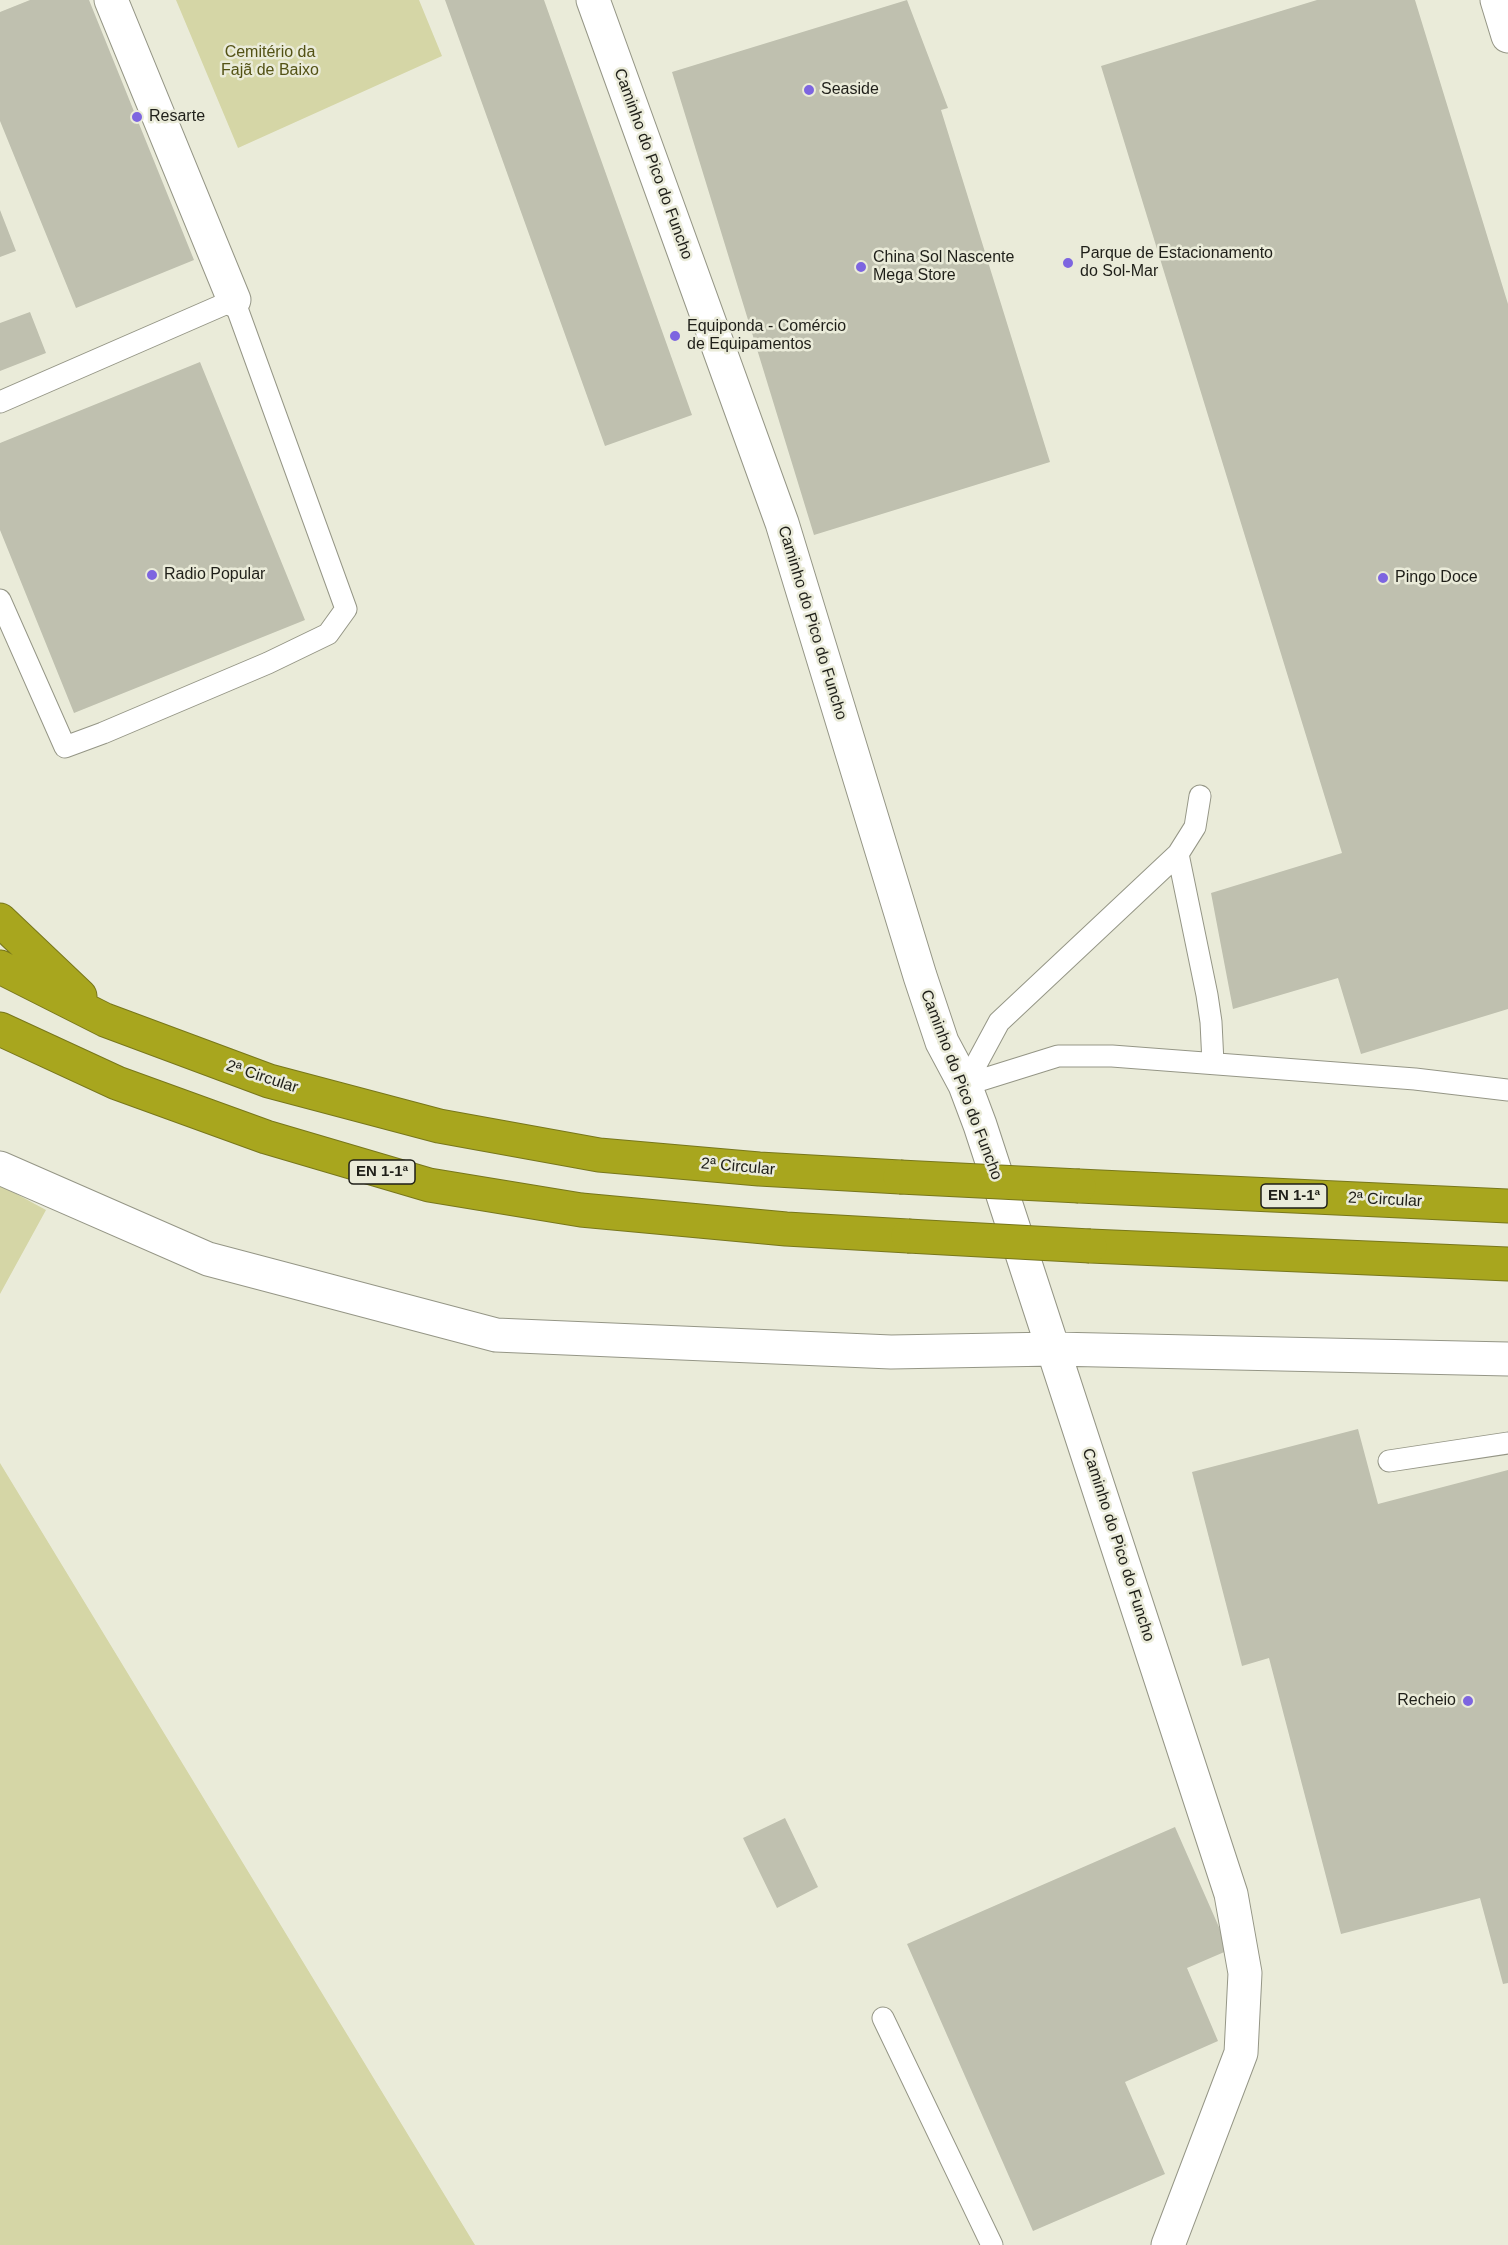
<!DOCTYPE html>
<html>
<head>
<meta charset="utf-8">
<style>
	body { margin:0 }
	canvas { display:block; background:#eaebd9 }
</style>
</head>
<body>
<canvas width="1508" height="2245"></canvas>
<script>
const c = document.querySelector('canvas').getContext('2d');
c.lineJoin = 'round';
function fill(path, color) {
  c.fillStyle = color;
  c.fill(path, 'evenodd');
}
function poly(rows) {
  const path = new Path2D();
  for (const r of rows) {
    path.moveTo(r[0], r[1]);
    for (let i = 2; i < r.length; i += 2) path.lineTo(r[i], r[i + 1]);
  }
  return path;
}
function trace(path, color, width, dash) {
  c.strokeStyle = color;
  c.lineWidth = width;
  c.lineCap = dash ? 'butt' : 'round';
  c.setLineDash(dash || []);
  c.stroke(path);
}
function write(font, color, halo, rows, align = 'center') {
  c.font = font + ' Helvetica,sans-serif';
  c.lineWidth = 5;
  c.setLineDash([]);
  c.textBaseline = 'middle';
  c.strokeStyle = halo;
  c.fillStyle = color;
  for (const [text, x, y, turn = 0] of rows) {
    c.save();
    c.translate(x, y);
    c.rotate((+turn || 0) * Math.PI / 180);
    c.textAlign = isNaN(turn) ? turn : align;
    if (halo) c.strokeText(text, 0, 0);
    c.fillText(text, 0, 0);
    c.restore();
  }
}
const green = poly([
	[176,0,419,0,442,56,238,148],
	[0,1185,46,1210,0,1294],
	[0,1463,475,2245,0,2245]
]);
const building = poly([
	[30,0,89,0,194,260,76,308,0,121,0,12],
	[445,0,544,0,692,415,605,446],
	[907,0,948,108,941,110,1050,462,814,535,672,72],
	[1317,0,1415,0,1508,304,1508,1009,1361,1054,1338,978,1233,1009,1211,893,1342,853,1101,66],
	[0,210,16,251,0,257],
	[30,312,46,353,0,371,0,323],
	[200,362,305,620,74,713,0,530,0,443],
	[1358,1429,1378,1504,1508,1470,1508,1983,1503,1984,1480,1898,1341,1934,1269,1658,1242,1666,1192,1472],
	[785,1818,818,1887,777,1908,743,1838],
	[1175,1827,1229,1950,1187,1968,1218,2041,1125,2082,1165,2174,1033,2231,907,1944]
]);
const lane = poly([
	[0,402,234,300,346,609,328,634,268,663,103,733,65,747,0,600],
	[1200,796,1195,827,1178,854,1207,995,1211,1022,1213,1063],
	[965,1085,1058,1056,1112,1056,1415,1079,1508,1090],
	[965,1085,999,1022,1178,854],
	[1389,1461,1508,1443],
	[883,2018,992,2245]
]);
const street = poly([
	[111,0,234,300],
	[593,0,782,523,920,976,942,1042,965,1085,980,1125,1231,1894,1245,1973,1241,2053,1168,2245],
	[1497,0,1508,36],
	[0,1168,208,1259,496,1335,891,1352,1054,1349,1508,1359]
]);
const highway = poly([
	[0,920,80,996],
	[0,967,105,1020,269,1081,439,1126,599,1155,759,1169,900,1177],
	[0,1029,117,1083,266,1137,429,1185,581,1210,786,1229,908,1236],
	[1079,1186,1508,1206],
	[1090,1246,1508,1264]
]);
const highwayBridge = poly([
	[900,1177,1079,1186],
	[908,1236,1090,1246]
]);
const markers = [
	[809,90,6,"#7d65e0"],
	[137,117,6,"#7d65e0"],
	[1068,263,6,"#7d65e0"],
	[861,267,6,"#7d65e0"],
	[675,336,6,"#7d65e0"],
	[152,575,6,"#7d65e0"],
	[1383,578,6,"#7d65e0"],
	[1468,1701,6,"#7d65e0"]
];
const shields = [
	[382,1172,66],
	[1294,1196,66]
];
const shieldNames = [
	["EN 1-1ª",382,1172],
	["EN 1-1ª",1294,1196]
];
const parkNames = [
	["Cemitério da",270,53],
	["Fajã de Baixo",270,71]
];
const poiNames = [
	["Seaside",821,90],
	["Resarte",149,117],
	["Parque de Estacionamento",1080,254],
	["do Sol-Mar",1080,272],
	["China Sol Nascente",873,258],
	["Mega Store",873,276],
	["Equiponda - Comércio",687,327],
	["de Equipamentos",687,345],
	["Radio Popular",164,575],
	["Pingo Doce",1395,578],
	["Recheio",1456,1701,"right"]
];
const streetNames = [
	["Caminho do Pico do Funcho",653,164,70],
	["Caminho do Pico do Funcho",812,623,73],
	["2ª Circular",262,1077,18],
	["Caminho do Pico do Funcho",961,1085,69],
	["2ª Circular",738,1167,5],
	["2ª Circular",1385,1200,3],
	["Caminho do Pico do Funcho",1118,1545,72]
];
fill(green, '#d5d6a6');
fill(building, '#bfc0af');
trace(lane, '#959686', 23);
trace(street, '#959686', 35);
trace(highway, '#78771c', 35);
trace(lane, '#fff', 21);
trace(street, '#fff', 33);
trace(highway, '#a8a61e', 33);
trace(highwayBridge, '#78771c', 35, []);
trace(highwayBridge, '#a8a61e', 33);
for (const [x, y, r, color] of markers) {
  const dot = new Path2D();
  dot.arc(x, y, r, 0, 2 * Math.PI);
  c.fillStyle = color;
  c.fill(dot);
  trace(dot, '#eaebd9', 2);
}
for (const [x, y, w] of shields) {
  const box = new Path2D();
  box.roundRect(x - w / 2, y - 12, w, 24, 4.5);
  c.fillStyle = '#eaebd9';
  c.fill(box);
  trace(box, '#1f1f19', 1.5);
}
write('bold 15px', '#1f1f19', null, shieldNames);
write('16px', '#535215', '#eaebd9', parkNames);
write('16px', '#1f1f19', '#eaebd9', poiNames, 'left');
write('16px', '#1f1f19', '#eaebd9', streetNames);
</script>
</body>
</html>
